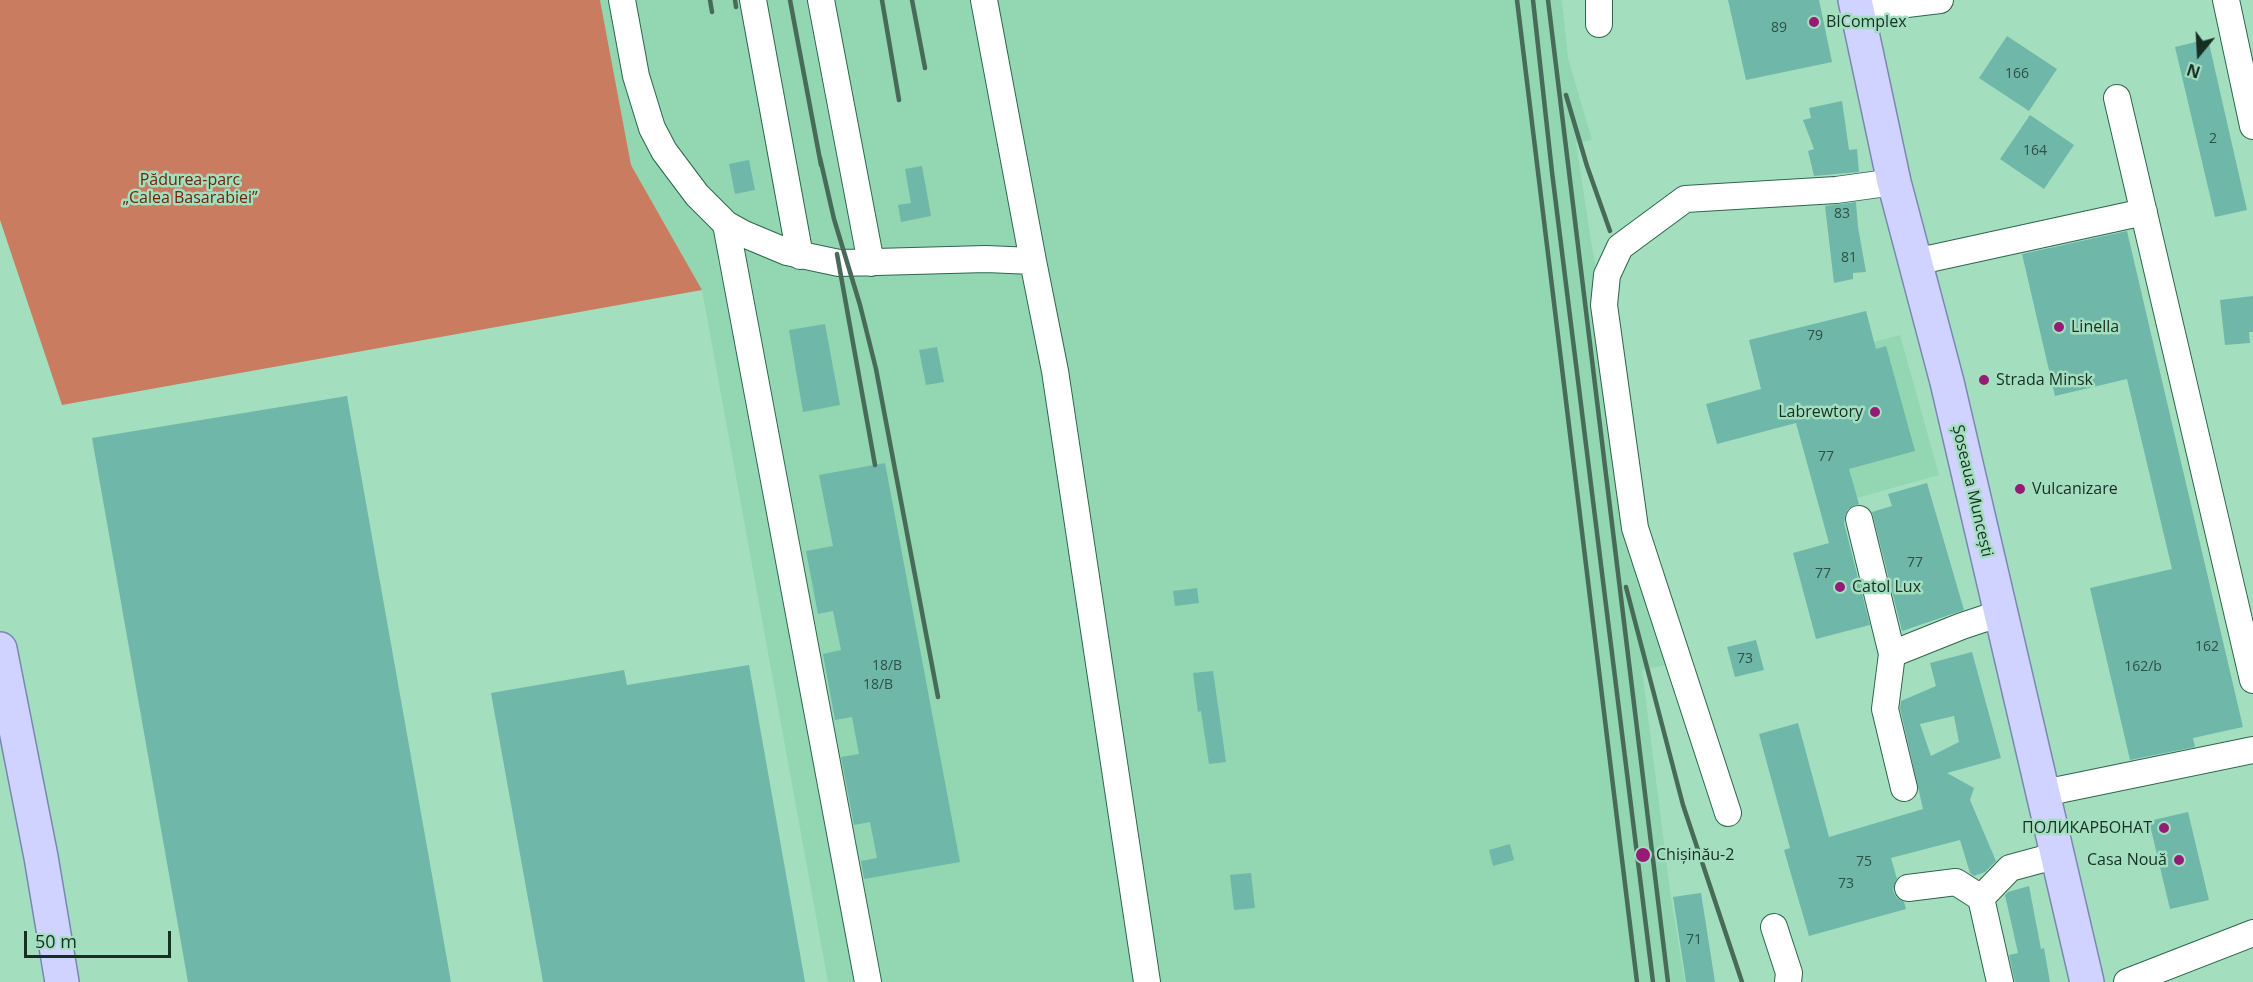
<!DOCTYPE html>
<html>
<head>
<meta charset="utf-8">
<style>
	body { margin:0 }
	#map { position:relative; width:2253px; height:982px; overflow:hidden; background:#a3dfbf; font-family:"Open Sans",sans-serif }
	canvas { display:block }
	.north { position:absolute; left:2169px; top:24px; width:60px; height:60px; -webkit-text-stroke:4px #a3dfbf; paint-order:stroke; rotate:198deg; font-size:16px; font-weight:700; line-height:24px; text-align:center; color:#172f23 }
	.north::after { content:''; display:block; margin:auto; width:21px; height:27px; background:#172f23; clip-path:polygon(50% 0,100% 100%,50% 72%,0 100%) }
	.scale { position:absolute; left:24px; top:931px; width:147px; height:27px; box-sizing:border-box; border:3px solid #172f23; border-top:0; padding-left:8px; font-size:18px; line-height:21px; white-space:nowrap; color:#172f23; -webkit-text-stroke:4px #a3dfbf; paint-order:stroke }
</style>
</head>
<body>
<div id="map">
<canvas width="2253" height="982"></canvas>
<div class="north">N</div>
<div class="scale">50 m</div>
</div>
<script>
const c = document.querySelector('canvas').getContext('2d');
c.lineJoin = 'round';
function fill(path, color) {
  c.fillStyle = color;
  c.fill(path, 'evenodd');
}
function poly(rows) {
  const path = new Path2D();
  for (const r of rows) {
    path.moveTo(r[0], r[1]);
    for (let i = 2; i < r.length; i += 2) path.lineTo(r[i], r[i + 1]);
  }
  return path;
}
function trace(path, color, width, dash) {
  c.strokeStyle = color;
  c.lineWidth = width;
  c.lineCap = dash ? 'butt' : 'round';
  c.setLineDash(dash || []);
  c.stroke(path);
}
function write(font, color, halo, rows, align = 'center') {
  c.font = font + ' "Open Sans",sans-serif';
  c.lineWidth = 5;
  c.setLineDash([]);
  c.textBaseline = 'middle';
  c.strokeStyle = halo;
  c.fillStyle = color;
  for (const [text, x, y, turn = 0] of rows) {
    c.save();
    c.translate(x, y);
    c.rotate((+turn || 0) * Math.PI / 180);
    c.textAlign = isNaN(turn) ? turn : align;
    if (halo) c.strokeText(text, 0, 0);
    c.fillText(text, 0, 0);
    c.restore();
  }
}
const built = poly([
	[600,0,1562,0,1568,58,1592,140,1576,143,1591,241,1632,470,1674,663,1642,670,1671,898,1685,982,828,982,702,290,631,165],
	[1900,335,1939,475,1857,498,1817,358]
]);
const forest = poly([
	[0,0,600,0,631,165,702,290,62,405,0,220]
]);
const building = poly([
	[1728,0,1819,0,1832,62,1746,80],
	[2007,36,2057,69,2029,111,1979,78],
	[2208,39,2247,210,2215,217,2175,47],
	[1842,101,1849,150,1857,149,1859,172,1814,176,1808,151,1814,149,1803,120,1811,118,1809,108],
	[2030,115,2074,145,2044,189,2000,159],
	[749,160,755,190,735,194,729,164],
	[922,166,931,216,901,222,898,205,911,203,905,169],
	[1856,202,1858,227,1866,272,1853,273,1853,279,1834,283,1825,206],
	[2127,231,2243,727,2193,738,2195,747,2130,760,2090,588,2172,569,2127,379,2055,396,2022,254],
	[2253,296,2253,332,2249,332,2250,343,2225,345,2220,300],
	[1866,311,1876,349,1886,346,1915,451,1849,469,1859,504,1848,509,1845,515,1844,523,1870,625,1816,639,1793,553,1829,543,1796,423,1717,444,1706,404,1761,389,1749,340],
	[825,324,840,405,803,412,789,330],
	[937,347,944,382,926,385,919,350],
	[347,396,451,982,188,982,92,438],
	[885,463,960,862,864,879,861,861,877,858,870,822,854,825,841,757,859,754,852,717,835,720,823,654,841,650,833,611,818,614,806,551,833,546,819,475],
	[1927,483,1964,610,1902,631,1872,512,1892,506,1888,494],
	[1197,588,1199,603,1175,606,1173,591],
	[1756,640,1764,670,1735,677,1727,647],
	[1972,652,2001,758,1947,773,1974,788,1970,800,1996,861,1985,872,1974,876,1970,873,1960,840,1891,858,1897,879,1893,890,1896,897,1904,902,1906,909,1809,936,1784,850,1790,848,1759,734,1798,723,1829,837,1923,809,1900,708,1901,701,1936,686,1930,663],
	[1954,716,1959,742,1931,756,1920,724],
	[749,665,805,982,543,982,491,693,624,670,627,685],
	[1213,671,1226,762,1209,764,1201,711,1198,712,1193,673],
	[2188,812,2209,900,2170,909,2149,821],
	[1510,844,1514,860,1493,866,1489,850],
	[1251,873,1255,908,1234,910,1230,875],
	[2029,886,2041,949,2044,948,2050,982,2015,982,2009,955,2018,953,2005,895,2008,892],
	[1701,893,1715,982,1686,982,1673,897]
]);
const minor = poly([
	[622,0,636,76,652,128,664,151,697,195,726,224,744,234,787,252,839,263,986,259,1033,261],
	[753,0,800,256],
	[821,0,871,263],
	[984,0,1033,261,1055,371,1147,982],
	[1599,0,1599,24],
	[2226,0,2253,126],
	[1857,10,1940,0],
	[2117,98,2253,680],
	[726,224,868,982],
	[1915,262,2144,212],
	[1859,519,1892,654,1885,709,1904,788],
	[1892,654,1962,626,2001,613],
	[2044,793,2253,750],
	[1728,813,1635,528,1604,305,1607,275,1620,247,1685,199,1836,190,1894,182],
	[1908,888,1956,882,1981,898,2010,868,2058,855],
	[1981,898,2000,982],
	[1774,927,1789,973,1788,982],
	[2127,982,2253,933]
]);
const major = poly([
	[1855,0,1894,182,1947,382,2087,982],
	[0,649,41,857,62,982]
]);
const rail = poly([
	[710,0,712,12],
	[735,0,736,7],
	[790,0,821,165],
	[882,0,899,100],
	[912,0,925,68],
	[1517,0,1637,982],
	[1533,0,1552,172,1653,982],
	[1548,0,1668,982],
	[1566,95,1587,166,1610,231],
	[820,158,834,219,860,305,876,369,938,697],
	[837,254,875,465],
	[1626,587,1683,805,1742,982]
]);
const markers = [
	[1814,22,6,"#951b76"],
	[2059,327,6,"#951b76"],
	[1984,380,6,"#951b76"],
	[1875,412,6,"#951b76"],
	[2020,489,6,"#951b76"],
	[1840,587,6,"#951b76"],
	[2164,828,6,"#951b76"],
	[1643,855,8,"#951b76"],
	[2179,860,6,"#951b76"]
];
const numberNames = [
	["89",1779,28],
	["166",2017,74],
	["2",2213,139],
	["164",2035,151],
	["83",1842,214],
	["81",1849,258],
	["79",1815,336],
	["77",1826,457],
	["77",1915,563],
	["77",1823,574],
	["162",2207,647],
	["73",1745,659],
	["18/B",887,666],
	["162/b",2143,667],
	["18/B",878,685],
	["75",1864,862],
	["73",1846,884],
	["71",1694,940]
];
const poiNames = [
	["BIComplex",1826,22],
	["Linella",2071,327],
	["Strada Minsk",1996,380],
	["Labrewtory",1863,412,"right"],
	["Vulcanizare",2032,489],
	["Catol Lux",1852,587],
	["ПОЛИКАРБОНАТ",2152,828,"right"],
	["Chișinău-2",1656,855],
	["Casa Nouă",2167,860,"right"]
];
const parkNames = [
	["Pădurea-parc",190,180],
	["„Calea Basarabiei”",190,198]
];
const streetNames = [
	["Șoseaua Muncești",1972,491,77]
];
fill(built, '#92d6b2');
fill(forest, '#c97c60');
fill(building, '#6fb7a9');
trace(minor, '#2d664b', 28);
trace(major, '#7a86b2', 36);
trace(minor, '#fff', 26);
trace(major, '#d0d3ff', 33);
trace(rail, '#476b58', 4.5);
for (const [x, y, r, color] of markers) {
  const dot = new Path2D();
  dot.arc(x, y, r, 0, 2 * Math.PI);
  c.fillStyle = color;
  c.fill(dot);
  trace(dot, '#a3dfbf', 2);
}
write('14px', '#2d5144', null, numberNames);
write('16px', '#172f23', '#a3dfbf', poiNames, 'left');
write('16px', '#6c2606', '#a3dfbf', parkNames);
write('16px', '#172f23', '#a3dfbf', streetNames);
</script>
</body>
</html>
